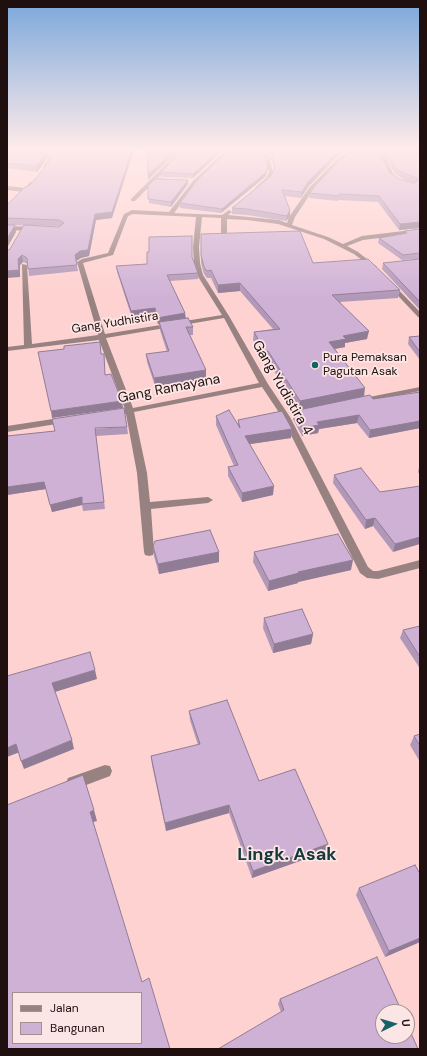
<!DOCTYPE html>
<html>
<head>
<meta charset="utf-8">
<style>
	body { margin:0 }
	#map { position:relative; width:427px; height:1056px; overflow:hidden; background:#fed2d1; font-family:"DM Sans",sans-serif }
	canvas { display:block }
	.frame { position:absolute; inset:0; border:8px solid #200f0f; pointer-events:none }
	.legend { position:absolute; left:12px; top:992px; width:130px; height:52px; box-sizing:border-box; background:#fce6e5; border:1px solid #a4908f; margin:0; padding:5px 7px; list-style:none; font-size:12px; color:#200f0f }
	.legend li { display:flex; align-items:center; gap:8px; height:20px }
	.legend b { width:20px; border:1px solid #a4908f }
	.north { position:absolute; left:375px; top:1004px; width:40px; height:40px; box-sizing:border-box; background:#fce6e5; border:1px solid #a4908f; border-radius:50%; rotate:85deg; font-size:11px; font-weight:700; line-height:16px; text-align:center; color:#200f0f }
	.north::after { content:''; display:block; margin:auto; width:14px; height:18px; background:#146367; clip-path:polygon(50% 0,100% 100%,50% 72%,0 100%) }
</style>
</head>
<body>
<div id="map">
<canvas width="427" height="1056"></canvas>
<div class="frame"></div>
<ul class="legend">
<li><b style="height:5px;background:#988281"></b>Jalan</li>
<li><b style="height:11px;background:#cfb1d6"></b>Bangunan</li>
</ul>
<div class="north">U</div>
</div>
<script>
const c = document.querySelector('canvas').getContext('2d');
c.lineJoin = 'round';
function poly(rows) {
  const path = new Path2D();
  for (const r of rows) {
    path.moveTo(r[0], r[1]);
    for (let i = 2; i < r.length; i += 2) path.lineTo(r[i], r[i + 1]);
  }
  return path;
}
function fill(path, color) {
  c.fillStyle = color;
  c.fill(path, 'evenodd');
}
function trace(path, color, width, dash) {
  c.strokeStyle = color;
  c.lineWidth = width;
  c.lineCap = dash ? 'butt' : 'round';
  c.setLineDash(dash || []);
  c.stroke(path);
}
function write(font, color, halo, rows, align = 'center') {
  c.font = font + ' "DM Sans",sans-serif';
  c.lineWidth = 3.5;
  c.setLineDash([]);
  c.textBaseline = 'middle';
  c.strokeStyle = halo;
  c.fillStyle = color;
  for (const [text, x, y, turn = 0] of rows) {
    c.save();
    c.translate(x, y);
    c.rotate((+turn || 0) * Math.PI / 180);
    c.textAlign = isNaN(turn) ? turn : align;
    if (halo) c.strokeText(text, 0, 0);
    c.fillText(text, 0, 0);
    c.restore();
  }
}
const minor = poly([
	[180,150,185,150,158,178,169,179,169,181,155,181,135,201,131,201,131,199,180,150],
	[217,150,223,150,228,153,197,183,174,213,222,215,229,210,232,212,228,215,279,220,287,223,289,217,309,188,336,160,350,150,355,150,340,162,313,190,295,217,292,225,328,237,343,244,362,236,420,229,420,233,363,240,347,246,358,252,376,266,377,267,374,269,354,254,324,239,278,224,247,220,227,219,227,236,224,238,221,236,221,218,202,217,199,247,200,263,203,275,229,316,268,384,290,417,368,567,373,571,378,571,420,560,420,568,378,579,367,578,360,573,282,417,262,387,134,412,147,473,150,502,208,497,213,500,208,503,151,509,154,552,153,555,149,556,145,555,144,552,137,473,126,414,121,414,120,412,125,409,99,340,7,351,7,347,24,345,22,264,27,265,32,344,98,335,77,262,82,259,108,253,124,214,132,210,169,212,193,181,223,153,217,150],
	[133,214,196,217,193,247,194,263,197,275,222,315,105,334,83,263,113,255,128,216,133,214],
	[224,318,259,383,133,408,106,338,224,318],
	[276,150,280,150,270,161,273,172,270,179,259,190,255,190,255,188,266,178,269,172,266,161,276,150],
	[365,152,384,155,394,175,402,181,402,183,398,183,390,177,380,157,365,154,365,152],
	[45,154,49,154,54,158,45,169,43,168,49,158,45,156,45,154],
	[30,182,35,183,30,190,24,192,7,190,7,186,26,188,30,182],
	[7,226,35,227,38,229,35,231,7,230,7,226],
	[387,282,391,282,420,312,420,318,418,317,387,284,387,282],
	[420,387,420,391,359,403,355,401,359,399,420,387],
	[66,417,69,418,70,420,69,422,7,432,7,426,66,417],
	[105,765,110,766,112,771,110,776,73,790,68,788,66,783,68,778,105,765]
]);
const wall = poly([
	[7,150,51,150,48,153,42,154,47,159,37,172,7,168],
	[226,150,274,150,266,159,268,167,267,172,265,177,221,213,180,208,180,203,228,151],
	[358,150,420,150,420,228,399,230,378,202,338,200,338,201,309,198,310,193,390,173,400,179,414,183,405,180,395,174,383,154],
	[220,153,193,178,161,177,161,172],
	[52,156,112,218,96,220,89,256,81,258,76,261,78,271,29,276,28,264,23,262,20,265,20,277,7,251,60,226,7,225,7,204,8,204,30,185,45,167],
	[272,156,335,159,308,187,301,198,284,196,290,216,286,221,247,215,232,214,232,208,271,176,274,169,272,161],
	[188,180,188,184,171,207,149,203,148,186],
	[420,229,420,259,402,260,378,243,379,238,405,233,405,231],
	[201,234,313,263,400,290,398,298,340,302,367,339,345,343,345,347,335,349,364,397,373,399,420,392,420,428,369,438,357,423,319,429,318,433,302,436,293,419,294,411,299,410,267,360,265,360,253,340,254,332,273,329,240,291,218,293,211,278,207,278,204,274,201,263],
	[192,257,198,273,198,279,170,281,185,318,193,327,193,335,189,335,206,379,155,386,147,362,146,354,167,352,160,330,159,324,158,324,155,315,132,318,117,272,116,266,147,264],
	[420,259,420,310,382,269,383,263],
	[420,336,420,360,408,344,409,337],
	[216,416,238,425,238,420,292,429,291,438,250,444,273,495,242,502,228,476,228,467,234,466,216,425],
	[127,427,128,434,96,436,105,509,83,511,82,505,52,512,46,489,7,495,7,436,55,431],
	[420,464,420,475,418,472],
	[334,475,380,492,420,486,393,552,373,526,365,529,333,483],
	[153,546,219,562,159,574,154,556],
	[254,552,351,570,298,582,298,583,268,591,253,562],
	[264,618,313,634,311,644,273,653,263,628],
	[420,626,420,667,419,667,400,638,403,630],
	[189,711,259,781,325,852,252,878,229,813,166,831,152,765,151,756,198,745,190,720],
	[420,734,420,762,410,745,414,736],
	[419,872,420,942,385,957,356,895,359,888],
	[377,957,281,1012,278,1004,280,999]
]);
const shadedWall = poly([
	[37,150,51,150,48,153,38,154],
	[132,150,134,150,112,218,96,220,89,256,81,258,76,261,75,255,80,251,95,214],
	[174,150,179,150,148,180,148,175],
	[220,150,220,153,193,178,193,174],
	[270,150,274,150,265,160,265,156],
	[341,150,347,150,335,159,308,187,301,198,302,192,308,182,335,154],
	[46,154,47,159,37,172,36,166],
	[268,167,267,172,265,177,221,213,222,209],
	[188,180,188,184,171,207,171,202],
	[290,210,290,216,286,221,287,216],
	[420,222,420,228,399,230,400,224],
	[15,225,16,232,7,248,7,239],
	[22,255,23,262,20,265,20,277,7,278,7,271],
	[240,283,240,291,218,293,218,285],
	[155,308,155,315,132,318,131,311],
	[185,313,186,319,158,324,157,318],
	[369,331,367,339,345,343,345,347,328,350,329,342,343,336],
	[268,351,267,360,265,360,265,352],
	[206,370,206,379,155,386,154,378],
	[365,388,364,397,299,410,300,401],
	[122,401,123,408,52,418,51,411],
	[359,415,357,423,319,429,318,433,302,436,303,428,317,422],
	[420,421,420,428,369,438,370,430],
	[292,429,291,438,244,445,245,436],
	[44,482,46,489,7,495,7,487],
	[274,486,273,495,242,502,242,493],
	[82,497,82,505,52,512,50,505],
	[375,518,373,526,365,529,366,520],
	[420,537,420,544,393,552,395,544],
	[219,552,219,562,159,574,158,564],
	[353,560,351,570,298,582,298,583,268,591,269,581,298,572],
	[313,634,311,644,273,653,274,644],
	[95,670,97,679,55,692,52,683],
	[72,740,74,749,24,769,21,761],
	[16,744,20,752,7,757,7,748],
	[229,805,229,813,166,831,165,823],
	[94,810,97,821,93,822,90,812],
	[328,844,325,852,252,878,253,871],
	[420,938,420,942,385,957,389,951]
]);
const building = poly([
	[54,150,132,150,112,212,95,214,88,250,80,251,75,255,77,265,28,269,27,258,22,255,18,259,19,270,7,271,7,251,10,249,24,225,59,227,64,223,59,220,7,218,7,204,8,204,25,187,30,185,45,167,52,156,54,150],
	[147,150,174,150,148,175,147,150],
	[182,150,220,150,193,174,161,172,182,150],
	[229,150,270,150,265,156,268,167,265,173,222,209,180,203,198,179,229,150],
	[278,150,341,150,335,154,308,182,302,192,282,190,290,210,287,216,247,209,232,208,271,176,275,167,272,156,278,150],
	[385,150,420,150,420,222,400,224,379,196,339,194,339,196,310,193,315,186,342,158,352,151,379,153,390,173,400,179,414,183,418,181,417,178,406,174,396,169,385,150],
	[7,152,46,154,36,166,7,163,7,152],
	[155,179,188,180,171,202,148,199,148,186,155,179],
	[7,225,15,225,7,239,7,225],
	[420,229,420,253,403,255,379,238,407,233,405,231,420,229],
	[300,231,313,263,368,259,400,290,332,295,369,331,343,336,346,339,329,342,365,388,300,401,268,351,265,352,254,332,280,329,240,283,218,285,211,270,207,271,204,267,201,255,201,234,300,231],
	[192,236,192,257,198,273,167,275,185,313,157,318,155,308,131,311,116,266,147,264,147,252,149,252,149,237,192,236],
	[420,259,420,302,383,263,420,259],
	[188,318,193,327,186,327,206,370,154,378,146,354,169,351,159,322,188,318],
	[420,336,420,352,409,337,420,336],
	[100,342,101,354,104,354,105,375,111,374,122,401,51,411,38,352,64,349,64,346,100,342],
	[420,392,420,421,370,430,359,415,317,422,319,425,303,428,294,411,370,395,373,399,420,392],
	[124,408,127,427,95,428,104,502,82,504,82,497,50,505,44,482,7,487,7,436,55,431,52,419,124,408],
	[229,410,240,428,238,420,282,411,292,429,245,436,274,486,242,493,228,467,238,465,216,416,229,410],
	[361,468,380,492,420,486,420,537,395,544,375,518,366,520,334,475,361,468],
	[210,530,219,552,158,564,153,546,155,541,210,530],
	[338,534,353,560,298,572,299,573,269,581,254,552,338,534],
	[302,609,313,634,274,644,264,618,302,609],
	[420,626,420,657,403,630,420,626],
	[90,652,95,670,52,683,72,740,21,761,16,744,7,748,7,676,90,652],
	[227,700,259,781,295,769,328,844,253,871,229,805,165,823,151,756,200,744,189,711,227,700],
	[420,734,420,746,414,736,420,734],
	[83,775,94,810,90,812,142,982,149,978,170,1049,7,1049,7,805,83,775],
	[13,993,141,993,141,1043,13,1043,13,993],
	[415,865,419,872,420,872,420,938,389,951,359,888,415,865],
	[377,957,402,1012,383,1012,383,1036,407,1036,407,1024,418,1049,218,1049,284,1010,280,999,377,957]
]);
const markers = [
	[315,365,4,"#146367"]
];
const farStreetnames = [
	["Gang Yudhistira",115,323,-9]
];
const farPoinames = [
	["Pura Pemaksan",323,358],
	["Pagutan Asak",323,372]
];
const streetNames = [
	["Gang Yudistira 4",282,388,60],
	["Gang Ramayana",169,389,-11]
];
const nearNeighbourhoodnames = [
	["Lingk. Asak",287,855]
];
fill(minor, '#988281');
fill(wall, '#b298b8');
fill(shadedWall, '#917c96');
fill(building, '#cfb1d6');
trace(building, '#917c96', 1);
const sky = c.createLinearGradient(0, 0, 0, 298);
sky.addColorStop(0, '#7ba8db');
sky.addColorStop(0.5, '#ffebea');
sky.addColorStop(1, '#ffebea00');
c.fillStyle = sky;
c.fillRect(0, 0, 427, 298);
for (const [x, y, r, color] of markers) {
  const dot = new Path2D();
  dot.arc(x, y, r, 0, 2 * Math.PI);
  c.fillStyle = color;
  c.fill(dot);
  trace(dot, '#fce6e5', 1.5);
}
write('12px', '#200f0f', '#fce6e5', farStreetnames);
write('12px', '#200f0f', '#fce6e5', farPoinames, 'left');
write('14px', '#200f0f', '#fce6e5', streetNames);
write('bold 18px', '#15383a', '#fce6e5', nearNeighbourhoodnames);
</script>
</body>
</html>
